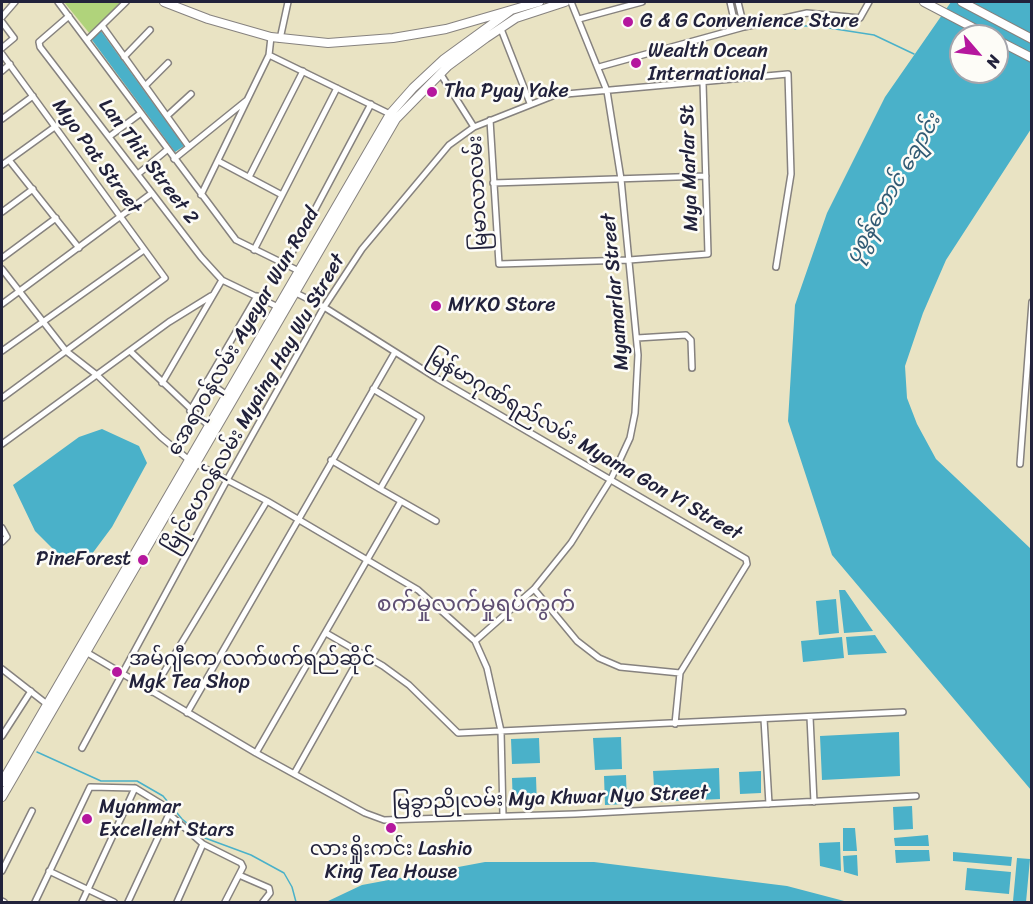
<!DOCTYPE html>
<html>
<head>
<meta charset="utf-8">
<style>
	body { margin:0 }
	#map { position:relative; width:1033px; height:904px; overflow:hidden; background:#e9e3c3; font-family:Sriracha,sans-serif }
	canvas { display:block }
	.frame { position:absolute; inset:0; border:3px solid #22223b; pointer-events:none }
	.north { position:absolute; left:949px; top:24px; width:60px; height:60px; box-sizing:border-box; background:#fdfcf7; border:2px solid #a5a5ac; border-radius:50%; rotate:118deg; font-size:16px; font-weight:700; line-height:24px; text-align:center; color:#22223b }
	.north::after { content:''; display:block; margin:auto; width:21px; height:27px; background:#b5179e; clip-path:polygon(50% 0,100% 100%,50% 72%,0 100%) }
</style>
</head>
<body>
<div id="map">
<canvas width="1033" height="904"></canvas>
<div class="frame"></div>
<div class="north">N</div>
</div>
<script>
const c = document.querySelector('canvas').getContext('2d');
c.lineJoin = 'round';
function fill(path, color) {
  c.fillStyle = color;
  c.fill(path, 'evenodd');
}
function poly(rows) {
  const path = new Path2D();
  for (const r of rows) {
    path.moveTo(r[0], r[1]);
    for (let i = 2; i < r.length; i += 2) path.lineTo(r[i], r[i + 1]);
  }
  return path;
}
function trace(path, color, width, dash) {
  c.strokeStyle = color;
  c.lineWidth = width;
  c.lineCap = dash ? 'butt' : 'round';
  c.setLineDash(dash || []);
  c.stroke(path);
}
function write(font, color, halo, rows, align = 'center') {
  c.font = font + ' Sriracha,"Noto Sans Myanmar",sans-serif';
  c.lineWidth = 5;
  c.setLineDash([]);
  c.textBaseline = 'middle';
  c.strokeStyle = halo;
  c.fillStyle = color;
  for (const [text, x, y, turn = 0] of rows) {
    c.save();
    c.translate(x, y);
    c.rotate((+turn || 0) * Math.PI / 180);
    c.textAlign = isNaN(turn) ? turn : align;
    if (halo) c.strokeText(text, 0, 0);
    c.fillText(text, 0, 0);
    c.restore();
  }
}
const green = poly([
	[64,2,122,2,90,34]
]);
const water = poly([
	[951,2,1031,2,1031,129,946,260,923,313,905,366,907,398,917,424,936,459,1031,549,1031,790,832,555,788,421,795,305,827,213,885,97],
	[961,36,997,36,997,72,961,72],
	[101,31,184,146,175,152,92,40],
	[102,429,139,446,147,463,112,527,86,562,64,560,35,531,13,485,79,437],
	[839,590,845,590,873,631,844,633],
	[836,599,839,633,819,635,816,601],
	[875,635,887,653,848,655,846,637],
	[842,637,844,658,803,662,801,641],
	[899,732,900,776,822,780,820,736],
	[621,737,622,769,595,770,593,738],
	[539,738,540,763,512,764,511,739],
	[719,768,720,799,655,802,653,771],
	[761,771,761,793,740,794,739,772],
	[626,775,627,804,605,805,604,776],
	[536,777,537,806,513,807,512,778],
	[912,806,913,829,894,830,893,807],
	[843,828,855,828,857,851,843,851],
	[928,835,929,846,895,846,894,838],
	[840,842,841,871,820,866,819,843],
	[895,850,929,850,930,861,896,863],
	[953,852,1012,857,1011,866,953,861],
	[857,855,858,876,844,872,843,856],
	[1017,858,1030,859,1026,902,1013,901],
	[485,862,594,862,787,886,848,902,326,902,362,885],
	[967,868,1011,872,1009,894,965,890]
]);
const stream = poly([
	[795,29,801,26,816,26,874,35,914,54],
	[37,752,101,781,137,781,163,796,182,819,205,838,251,855,284,873,292,887,296,902]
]);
const minor = poly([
	[58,2,236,240,301,272],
	[730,2,736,29],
	[738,2,744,27],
	[69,16,39,42,40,47,201,257,222,280,278,307],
	[2,17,15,2],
	[579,19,642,2],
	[2,22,14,38,2,48],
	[103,27,189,147],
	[501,29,530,103],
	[280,39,288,2],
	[87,40,126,2],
	[2,54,165,278,2,398],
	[269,55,392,115],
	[124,57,150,30],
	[599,67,744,27,807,13,860,18,869,2],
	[2,71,10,64],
	[440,73,474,127],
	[146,85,168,63],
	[167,116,191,94],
	[2,119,33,96],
	[490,120,499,264,629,260,708,254,703,82],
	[110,136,141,113],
	[174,159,247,100],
	[9,160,79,248],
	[218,161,282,195],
	[2,165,56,126],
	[138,174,168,149],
	[249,177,303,71],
	[493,183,706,176],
	[201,195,269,55,271,37],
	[2,212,33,189],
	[254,250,337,88],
	[2,258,56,218],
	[286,264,371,104],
	[2,269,66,351,98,376,161,437,189,460,267,501,418,590,475,641,487,668,501,731,503,816],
	[292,291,324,307,438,379,746,559,747,564,680,673,675,724],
	[2,304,152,193],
	[637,338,686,335,691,340,692,368],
	[2,351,144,250],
	[130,351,209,426],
	[207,381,227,395],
	[162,383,222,280],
	[190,411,257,296],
	[2,444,169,322,211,296],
	[331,460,380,489,421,418,373,389],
	[1020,464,1032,302],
	[380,489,436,521],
	[2,528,7,537,2,542],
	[534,589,577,641,599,658,620,667,680,673],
	[326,633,383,666,409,685,458,733,903,712],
	[475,641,534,589,571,543,611,479,630,438,635,413,638,355,621,179,607,91,571,2],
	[86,652,256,753,365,813,384,820,575,814,916,796],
	[2,669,48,705],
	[152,692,267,501],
	[187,713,395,352],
	[810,717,814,802],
	[764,719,769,804],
	[2,736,31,691],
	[82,748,227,480,324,307,362,249,449,145,474,127,555,95,788,74,791,174,776,267],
	[256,753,401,501],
	[294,774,362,653],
	[2,871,32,811],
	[49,871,114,902],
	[239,875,269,888,270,893,263,902],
	[2,901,4,902],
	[35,902,90,787,135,788,166,807,169,814,203,844,241,863,243,867,225,902],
	[82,902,135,788],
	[128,902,169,814],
	[177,902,203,844]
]);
const primary = poly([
	[164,2,208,19,271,37,328,43,393,38,446,29,539,2],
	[924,2,989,36],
	[962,2,1032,39],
	[997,40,1032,58],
	[2,782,390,114,413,88,444,59,510,11],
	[2,797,396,119,448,66,486,38,516,18,565,2]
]);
const markers = [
	[628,22,6,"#b5179e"],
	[636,63,6,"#b5179e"],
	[432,92,6,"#b5179e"],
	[436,306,6,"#b5179e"],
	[143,560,6,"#b5179e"],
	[117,672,6,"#b5179e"],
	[87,819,6,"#b5179e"],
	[391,828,6,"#b5179e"]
];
const poiNames = [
	["G & G Convenience Store",640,22],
	["Wealth Ocean",648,52],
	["International",648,75],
	["Tha Pyay Yake",444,92],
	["MYKO Store",448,306],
	["PineForest",131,560,"right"],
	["အမ်ဂျီကေ လက်ဖက်ရည်ဆိုင်",129,660],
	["Mgk Tea Shop",129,683],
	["Myanmar",99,808],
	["Excellent Stars",99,831],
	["လားရှိုးကင်း Lashio",391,850,"center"],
	["King Tea House",391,873,"center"]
];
const streetNames = [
	["Myo Pat Street",96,157,54],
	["Lan Thit Street 2",148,162,53],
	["Mya Marlar St",690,168,-92],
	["မြမာလာလမ်း",479,193,-93],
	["Myamarlar Street",616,292,-95],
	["အေရာဝန်လမ်း Ayeyar Wun Road",244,332,-60],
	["မြိုင်ဟေဝန်လမ်း Myaing Hay Wu Street",255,404,-60],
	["မြန်မာဂုဏ်ရည်လမ်း Myama Gon Yi Street",584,446,30],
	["မြခွာညိုလမ်း Mya Khwar Nyo Street",550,799,-2]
];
const waterNames = [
	["ပုစွန်တောင် ချောင်း",894,189,-60]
];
const quarterNames = [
	["စက်မှုလက်မှုရပ်ကွက်",476,605]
];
fill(green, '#b0d37b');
fill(water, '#4ab1c9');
trace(stream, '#4ab1c9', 1.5);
trace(minor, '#86827f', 8);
trace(primary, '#86827f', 10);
trace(minor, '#fff', 5);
trace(primary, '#fff', 8);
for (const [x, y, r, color] of markers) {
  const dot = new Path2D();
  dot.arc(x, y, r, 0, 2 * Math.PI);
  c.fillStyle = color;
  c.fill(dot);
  trace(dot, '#fdfcf7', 2);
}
write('20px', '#22223b', '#fdfcf7', poiNames, 'left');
write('20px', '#22223b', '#fdfcf7', streetNames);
write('italic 21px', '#325b74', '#fdfcf7', waterNames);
write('22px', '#5f4f73', '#fdfcf7', quarterNames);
</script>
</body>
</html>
